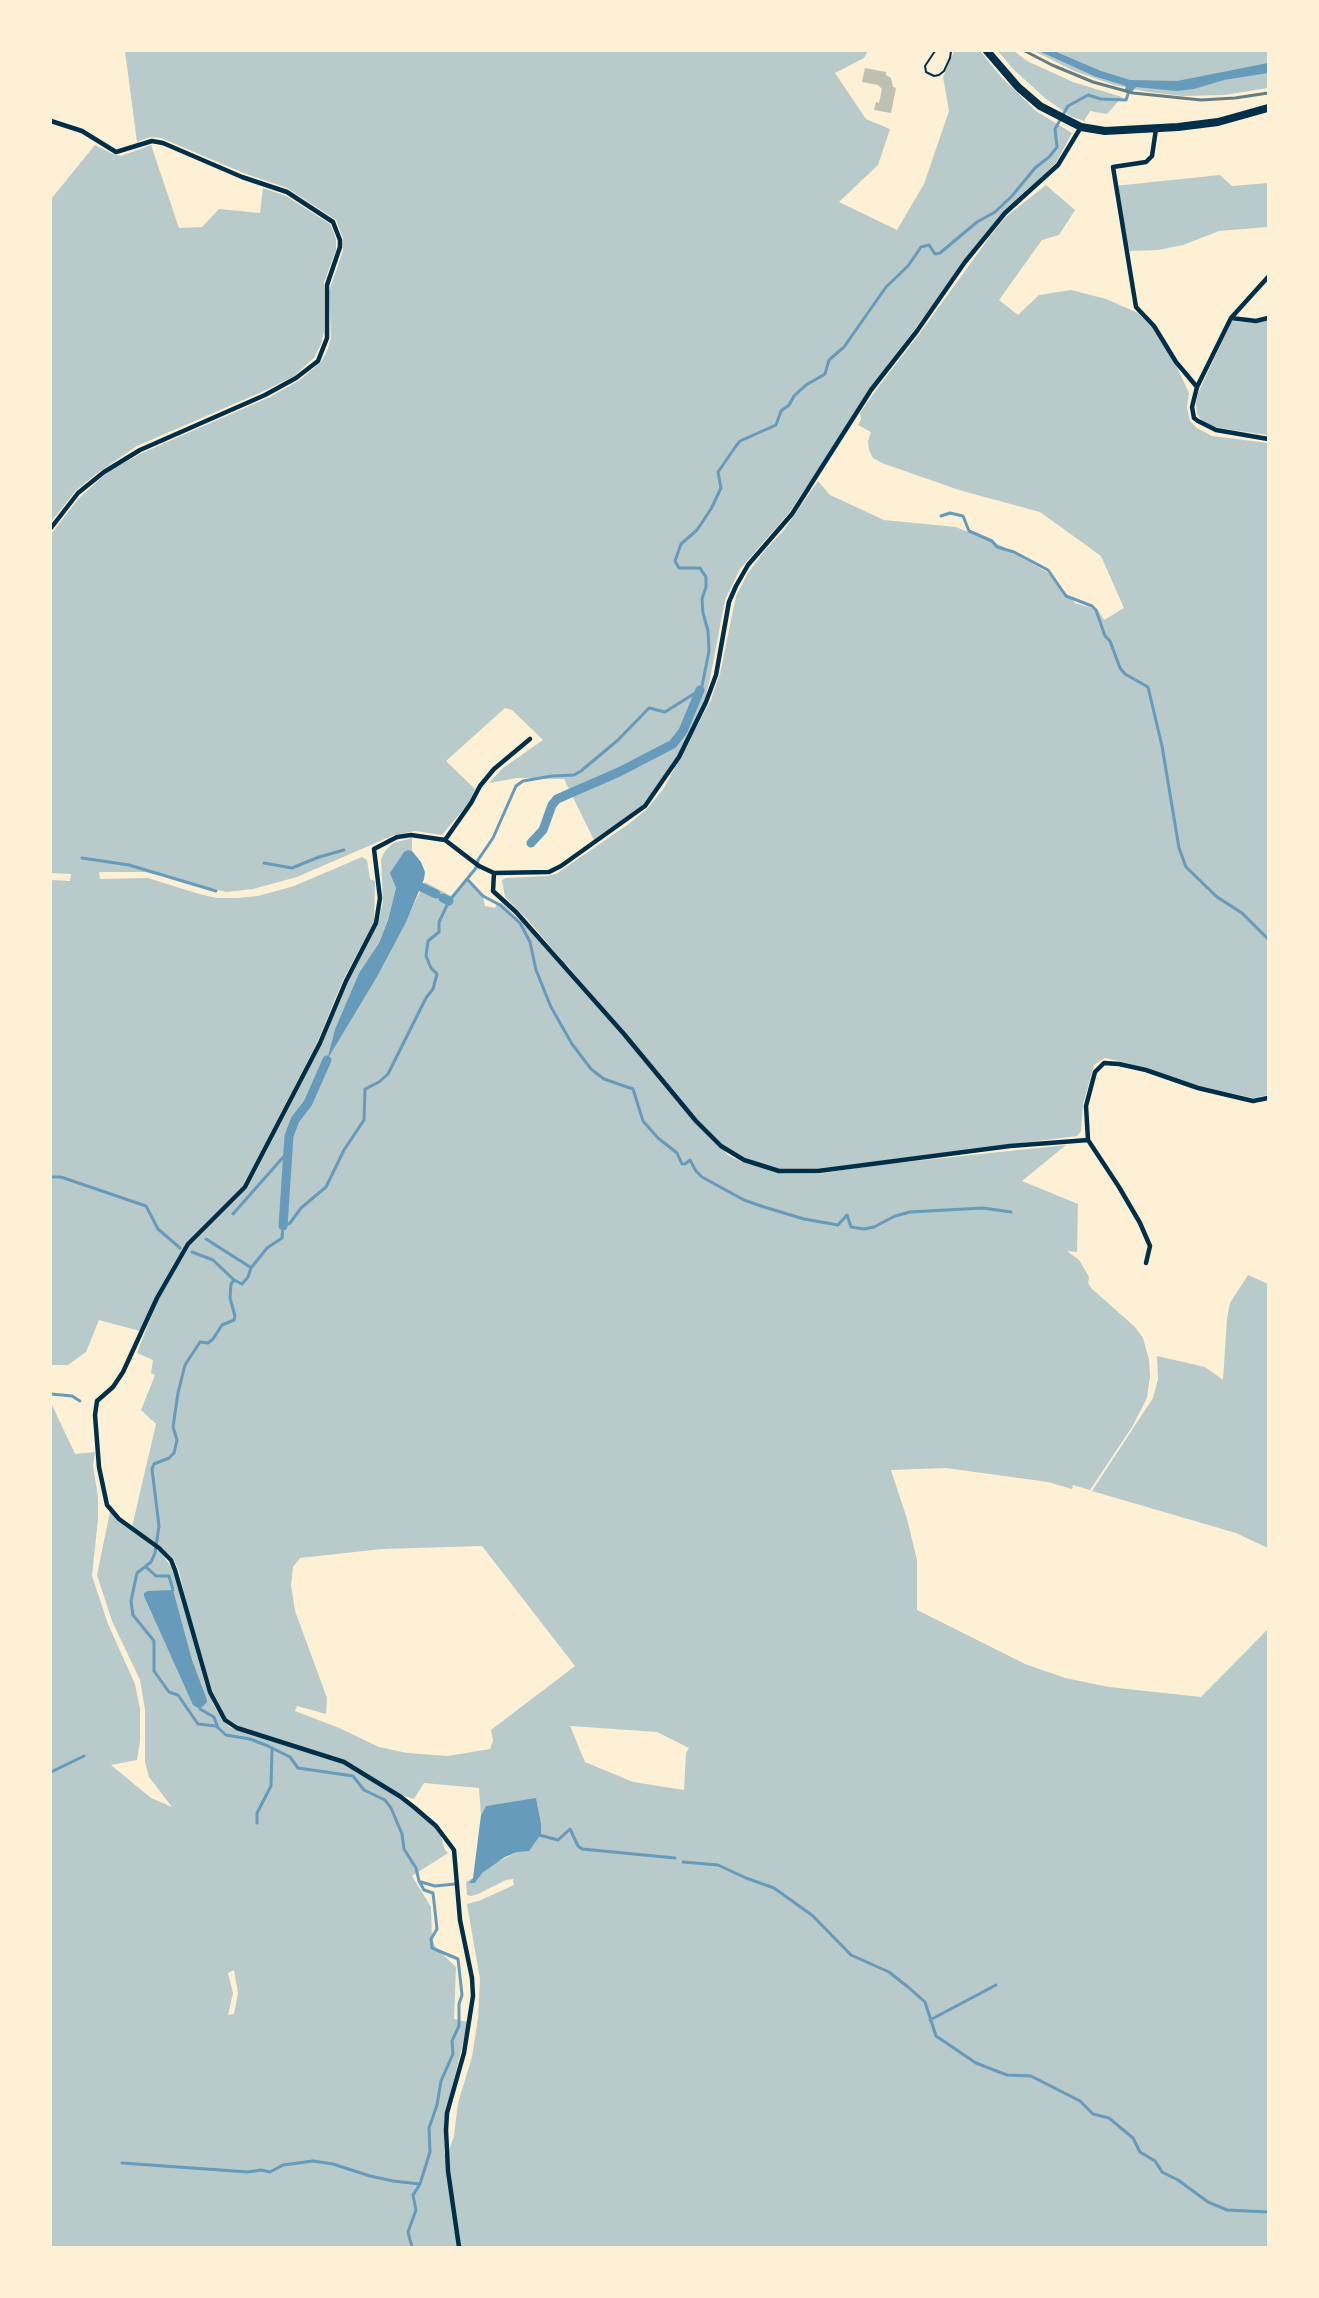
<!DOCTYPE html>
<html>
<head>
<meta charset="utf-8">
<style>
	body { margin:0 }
	#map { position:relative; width:1319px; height:2298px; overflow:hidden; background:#fdf0d5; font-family:"Open Sans",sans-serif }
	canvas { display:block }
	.frame { position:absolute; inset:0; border:52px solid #fdf0d5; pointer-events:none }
</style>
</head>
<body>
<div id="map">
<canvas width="1319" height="2298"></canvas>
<div class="frame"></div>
</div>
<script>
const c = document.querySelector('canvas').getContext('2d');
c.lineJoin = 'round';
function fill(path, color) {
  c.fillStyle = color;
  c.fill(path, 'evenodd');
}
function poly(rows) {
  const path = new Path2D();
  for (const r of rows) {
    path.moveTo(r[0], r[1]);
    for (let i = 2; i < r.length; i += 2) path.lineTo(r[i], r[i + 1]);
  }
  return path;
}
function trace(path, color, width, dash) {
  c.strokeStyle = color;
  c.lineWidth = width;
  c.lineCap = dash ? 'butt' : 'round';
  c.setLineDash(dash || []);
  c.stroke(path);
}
const green = poly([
	[125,51,868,51,864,58,835,73,866,119,890,129,878,165,839,202,897,230,924,184,949,111,943,77,954,51,980,51,1002,78,1036,111,1072,133,1056,163,1002,214,889,363,789,513,740,569,725,600,710,679,704,702,676,758,657,786,642,806,623,820,594,840,564,779,517,778,489,783,503,768,543,740,512,710,505,708,446,761,475,789,468,804,442,835,415,831,394,835,297,877,253,889,226,892,145,872,99,872,100,879,148,878,199,894,217,898,237,898,258,896,294,886,362,857,367,860,370,879,375,881,374,922,343,980,317,1043,243,1186,186,1243,140,1331,99,1320,86,1352,68,1365,51,1365,51,880,70,881,71,874,51,873,51,534,79,498,108,472,140,454,270,397,300,380,321,362,327,351,331,338,329,291,343,251,343,238,336,220,287,188,246,174,161,138,150,137,137,142],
	[998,51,1014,51,1027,61,1073,82,1122,97,1107,114,1090,111,1084,121,1070,116,1045,98,1014,70],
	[1034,51,1268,51,1268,88,1224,95,1183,96,1148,92,1114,85,1074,71],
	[95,145,113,154,121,156,151,145,179,228,202,227,219,209,260,213,263,188,286,196,330,224,336,239,336,250,324,282,324,331,321,344,314,358,294,376,264,391,137,446,96,474,76,490,51,522,51,199],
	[1220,175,1232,186,1268,183,1268,227,1219,231,1183,245,1158,250,1129,251,1114,186],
	[1046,185,1075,210,1059,235,1042,240,999,300,1018,315,1039,295,1071,290,1106,299,1138,313,1152,327,1175,363,1189,393,1187,407,1190,421,1197,428,1212,436,1268,443,1268,1095,1253,1098,1199,1086,1148,1068,1105,1058,1094,1065,1083,1104,1081,1131,1077,1136,812,1170,780,1170,743,1158,722,1146,699,1122,567,965,564,966,728,1155,742,1162,779,1173,817,1174,877,1165,1066,1145,1022,1181,1078,1204,1077,1252,1067,1251,1079,1260,1089,1277,1088,1283,1091,1288,1135,1327,1143,1338,1149,1360,1150,1376,1147,1398,1132,1427,1090,1490,1073,1485,1072,1489,1048,1482,946,1468,891,1470,907,1519,917,1560,917,1610,1025,1664,1065,1678,1109,1687,1201,1697,1268,1629,1268,2247,51,2247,51,1403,75,1454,95,1452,93,1466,98,1497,98,1519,92,1576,108,1624,135,1684,140,1709,140,1741,137,1760,111,1765,151,1798,172,1807,149,1777,145,1762,145,1709,140,1680,112,1621,97,1575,110,1512,162,1554,174,1571,205,1684,214,1706,229,1727,343,1764,400,1799,439,1829,445,1850,448,1853,412,1876,431,1907,432,1939,436,1948,456,1967,454,2019,468,2022,444,2121,444,2154,447,2156,454,2136,458,2103,472,2057,478,2018,480,1979,467,1904,481,1900,514,1885,513,1879,506,1880,478,1894,471,1896,467,1895,466,1882,473,1878,470,1883,475,1883,481,1873,492,1865,517,1852,541,1834,541,1823,536,1799,486,1806,481,1815,479,1788,424,1783,414,1799,401,1795,344,1760,239,1727,227,1719,212,1690,188,1610,179,1571,173,1558,162,1548,132,1527,156,1424,141,1410,155,1375,151,1373,153,1360,137,1353,158,1299,190,1244,248,1187,322,1044,348,982,378,924,383,902,381,859,385,851,393,843,412,838,412,851,408,850,393,879,396,888,388,920,379,943,359,973,335,1029,328,1058,377,977,425,882,453,897,467,881,483,897,485,906,495,908,497,904,502,903,565,964,528,920,505,897,502,880,506,878,547,876,556,874,630,823,647,809,664,788,711,700,720,674,736,596,748,573,766,549,784,530,818,481,830,495,884,520,956,527,1002,546,1047,572,1075,603,1098,610,1104,620,1124,608,1101,556,1040,512,959,490,882,463,873,458,869,450,868,441,871,432,858,425,861,419,860,413,879,386,920,333,994,231,1007,216],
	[482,1546,575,1666,491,1730,493,1741,490,1749,448,1756,407,1753,379,1747,339,1728,295,1711,297,1706,326,1714,327,1698,295,1611,291,1585,293,1567,300,1558,382,1549],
	[570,1726,657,1732,689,1748,686,1753,684,1790,633,1782,585,1762],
	[234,1970,238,1993,234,2014,228,2015,233,1993,228,1973],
	[1268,320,1268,435,1231,430,1211,426,1202,421,1197,414,1196,402,1198,393,1232,321,1255,323],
	[1248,1275,1268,1284,1268,1548,1236,1533,1092,1491,1153,1398,1158,1379,1157,1356,1205,1367,1223,1380,1227,1319,1230,1303]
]);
const water = poly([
	[1039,51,1054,51,1101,71,1130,80,1177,81,1268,63,1268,73,1224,80,1194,89,1177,91,1136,87,1133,91,1125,90,1126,86,1094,76],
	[408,850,412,851,421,862,425,872,424,879,406,922,377,977,327,1060,335,1029,359,973,379,943,388,920,396,888,390,873,404,852],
	[173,1590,192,1660,207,1700,207,1702,200,1709,193,1705,144,1596,144,1593,148,1591],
	[536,1798,541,1823,541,1834,529,1851,517,1852,505,1857,482,1873,475,1883,469,1883,473,1878,481,1815,486,1806]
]);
const stream = poly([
	[941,516,950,513,963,516,969,531,992,541,997,547,1014,552,1048,570,1066,596,1092,606,1096,610,1105,636,1110,641,1120,668,1125,674,1148,687,1162,746,1179,848,1186,867,1217,897,1242,913,1268,939],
	[82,858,129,865,216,891],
	[264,863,292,868,319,857,344,850],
	[467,879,483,896,500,905,520,923,530,942,536,970,551,1007,572,1044,591,1069,604,1079,633,1089,643,1121,658,1138,677,1153,682,1164,685,1164,690,1160,696,1171,702,1177,744,1200,764,1207,804,1219,838,1225,847,1215,851,1227,864,1229,874,1227,895,1216,910,1212,983,1208,1011,1212],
	[51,1177,61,1177,146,1206,158,1229,180,1248],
	[233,1214,286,1154],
	[206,1239,250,1267],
	[192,1252,213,1260,234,1280],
	[51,1394,72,1396,80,1401],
	[146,1567,156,1576,169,1576,173,1590],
	[200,1709,214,1717,218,1728],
	[51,1772,84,1756],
	[257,1823,257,1813,271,1786,272,1750],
	[539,1835,558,1840,570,1829,578,1846,582,1849,675,1858],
	[683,1862,718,1865,746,1878,774,1888,813,1916,851,1955,889,1972,908,1987,925,2002,936,2036,976,2063,1007,2075,1031,2076,1080,2101,1093,2114,1109,2118,1133,2138,1140,2152,1155,2161,1162,2172,1178,2180,1208,2202,1227,2210,1268,2212],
	[421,1882,435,1886,455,1884],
	[930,2020,996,1985],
	[122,2163,248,2172,261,2170,270,2172,283,2165,313,2161,333,2164,370,2176,393,2181,420,2184],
	[412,2247,408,2232,416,2210,413,2195,420,2184,430,2152,429,2128,437,2105,441,2081,453,2054,452,2041,459,2026,459,2004,462,1995,458,1959,432,1948,431,1939,437,1929,433,1893,424,1890,419,1881,416,1868,404,1849,402,1834,391,1808,385,1800,364,1790,353,1776,298,1768,290,1757,268,1746,250,1739,226,1735,216,1726,198,1724,178,1695,169,1692,154,1671,154,1641,133,1615,131,1601,137,1573,151,1562,155,1553,159,1526,152,1469,154,1464,169,1458,174,1453,177,1440,173,1427,178,1393,185,1365,200,1342,208,1343,213,1339,222,1325,234,1320,235,1316,230,1298,231,1284,234,1280,242,1284,248,1277,251,1268,267,1248,282,1238,283,1226,290,1223,301,1208,326,1187,344,1150,364,1120,365,1089,379,1082,388,1074,426,998,433,989,437,974,431,968,426,956,428,941,439,932,439,922,449,901,476,868,478,860,493,838,516,786,523,781,552,776,574,775,581,771,618,740,649,708,665,712,700,690,702,686,709,651,708,631,703,613,702,599,706,587,706,577,700,568,679,568,675,561,681,544,697,530,711,509,721,488,718,472,736,446,740,441,776,425,781,411,789,405,794,396,806,385,825,374,829,360,844,347,886,287,908,266,921,247,929,245,935,254,940,253,977,222,995,212,1012,196,1035,168,1049,157,1057,147,1055,129,1068,106,1088,95,1101,99,1126,100,1130,88]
]);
const canal = poly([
	[531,843,543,830,552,805,557,799,619,772,673,744,683,731,700,690],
	[421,887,436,894],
	[443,898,449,901],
	[283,1226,289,1136,295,1120,308,1103,327,1060]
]);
const building = poly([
	[865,68,886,72,886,75,891,78,893,87,896,88,891,113,874,110,876,102,879,103,882,89,878,85,862,82]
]);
const service = poly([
	[935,51,925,66,926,72,934,76,939,75,944,71,950,58,951,51]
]);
const minor = poly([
	[51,121,82,131,116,152,152,141,163,143,242,177,287,192,333,222,340,240,340,247,327,285,327,338,318,361,296,378,265,395,140,450,104,472,78,493,51,528],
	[1156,129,1152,156,1146,162,1113,167,1136,307,1154,326,1176,362,1197,387],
	[1268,277,1231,318,1197,387,1192,407,1194,418,1198,421,1216,430,1268,439],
	[1231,318,1256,321,1268,318],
	[445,840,471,803,480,786,494,769,530,739],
	[494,873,493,891,516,912,624,1034,696,1121,721,1146,744,1160,779,1171,818,1171,1010,1146,1088,1140],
	[1146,1263,1150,1246,1140,1223,1119,1187,1088,1140,1086,1106,1095,1072,1104,1063,1119,1064,1146,1070,1198,1088,1253,1101,1268,1098],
	[459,2247,448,2171,446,2130,447,2113,464,2053,473,1996,472,1978,460,1920,454,1850,436,1826,415,1808,401,1797,344,1762,237,1728,225,1720,210,1692,175,1570,171,1560,159,1548,119,1519,107,1505,99,1467,95,1415,97,1401,113,1387,123,1372,157,1298,188,1244,245,1187,320,1043,346,981,376,923,380,898,374,849,397,837,411,835,445,840,479,866,494,873,549,872,561,866,645,806,679,757,706,702,716,675,729,602,736,586,748,565,792,514,871,390,917,331,965,262,1005,213,1058,165,1081,127]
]);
const primary = poly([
	[987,51,1018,87,1040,106,1081,127,1105,131,1178,127,1218,122,1268,108]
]);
const rail = poly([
	[1025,51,1052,65,1093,82,1133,93,1201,100,1235,98,1268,93]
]);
fill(green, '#b9caca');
fill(water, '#669bbc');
trace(stream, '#669bbc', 3);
trace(canal, '#669bbc', 9);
fill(building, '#bec0b2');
trace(service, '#003049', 2);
trace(minor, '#003049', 4.5);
trace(primary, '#003049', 8);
trace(rail, '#657d81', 3);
</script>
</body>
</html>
